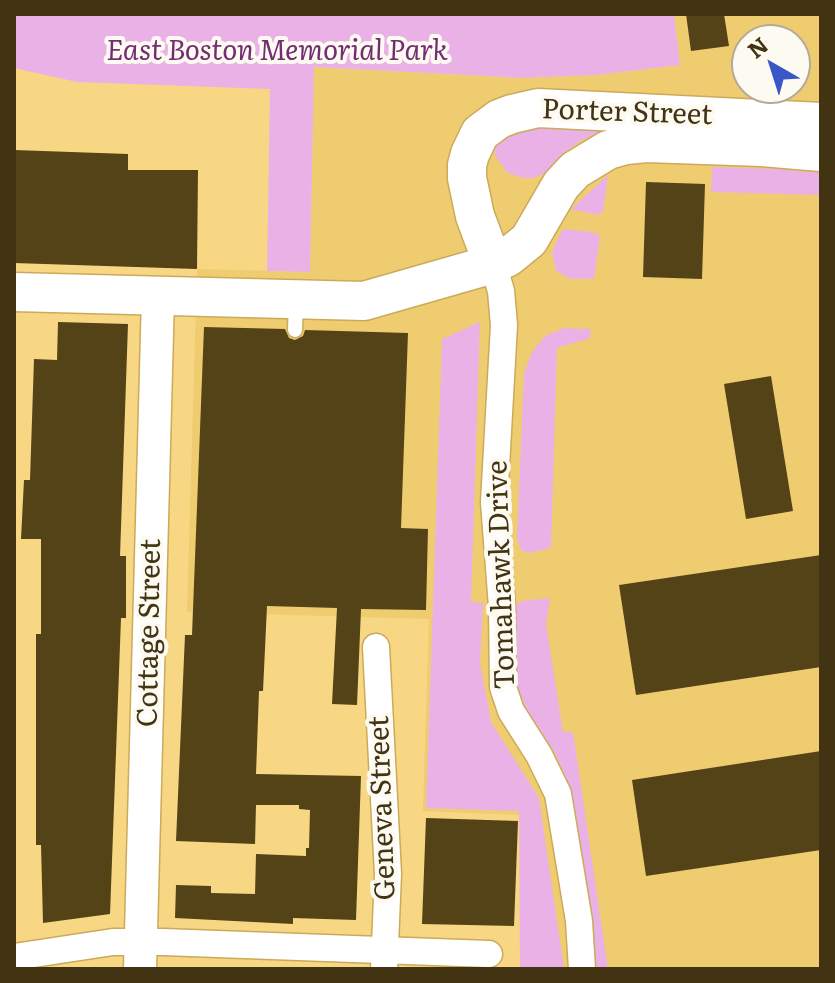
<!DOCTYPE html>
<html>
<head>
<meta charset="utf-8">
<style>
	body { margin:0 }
	#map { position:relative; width:835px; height:983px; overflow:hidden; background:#f7d684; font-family:Literata,serif }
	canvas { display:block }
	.frame { position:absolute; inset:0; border:16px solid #423412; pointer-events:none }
	.north { position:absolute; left:731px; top:24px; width:80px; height:80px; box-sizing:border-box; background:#fdfaf2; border:2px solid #b2ab98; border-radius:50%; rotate:321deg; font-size:22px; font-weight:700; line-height:32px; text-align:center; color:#423412 }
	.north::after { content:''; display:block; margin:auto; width:28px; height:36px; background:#3957c9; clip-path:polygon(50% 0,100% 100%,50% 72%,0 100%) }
</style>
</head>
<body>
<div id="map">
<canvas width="835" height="983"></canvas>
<div class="frame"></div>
<div class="north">N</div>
</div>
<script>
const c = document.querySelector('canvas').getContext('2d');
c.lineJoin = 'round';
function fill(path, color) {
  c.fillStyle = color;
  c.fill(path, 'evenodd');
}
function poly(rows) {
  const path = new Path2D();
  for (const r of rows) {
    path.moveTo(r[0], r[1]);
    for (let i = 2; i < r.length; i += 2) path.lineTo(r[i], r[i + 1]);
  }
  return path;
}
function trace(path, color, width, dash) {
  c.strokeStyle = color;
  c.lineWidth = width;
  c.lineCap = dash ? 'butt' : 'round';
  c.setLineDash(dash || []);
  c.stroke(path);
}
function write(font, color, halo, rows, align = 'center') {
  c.font = font + ' Literata,serif';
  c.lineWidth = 8;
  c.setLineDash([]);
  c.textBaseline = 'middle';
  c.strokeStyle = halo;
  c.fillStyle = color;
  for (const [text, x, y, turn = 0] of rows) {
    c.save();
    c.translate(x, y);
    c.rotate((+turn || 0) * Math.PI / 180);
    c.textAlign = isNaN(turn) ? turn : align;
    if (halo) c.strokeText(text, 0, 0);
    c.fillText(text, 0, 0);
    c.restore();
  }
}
const built = poly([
	[674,14,821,14,821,969,520,969,520,815,423,811,429,619,187,612,197,269,310,272,313,67,523,78,597,75,680,65],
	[747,40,795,40,795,88,747,88]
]);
const green = poly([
	[14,14,674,14,680,65,597,75,523,78,314,67,310,272,267,271,270,89,77,82,14,68],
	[525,125,629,129,601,132,582,140,562,154,545,173,534,178,524,178,508,173,495,156,495,145,503,132],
	[712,167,777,169,821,173,821,195,711,192],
	[608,175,603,212,598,215,571,209],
	[564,229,592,232,600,236,594,279,571,279,556,271,552,253,559,236],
	[480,322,471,602,483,603,480,664,491,722,539,798,564,969,520,969,519,811,426,808,442,339],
	[564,328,591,329,590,338,557,348,551,548,529,553,521,550,517,537,524,373,532,352,545,336],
	[550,598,546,624,563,732,573,732,608,969,597,969,571,789,554,751,531,720,516,683,516,605,521,601]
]);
const building = poly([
	[686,14,724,14,729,46,691,51],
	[14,150,128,154,128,170,198,170,197,269,14,263],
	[646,182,705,184,702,279,643,277],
	[58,322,128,324,120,556,126,556,126,618,121,618,110,914,43,923,41,845,36,845,36,634,41,634,41,539,21,539,24,480,30,480,34,359,57,360],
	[204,327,285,329,289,338,295,340,303,336,305,330,408,333,401,528,428,529,426,610,361,609,357,705,332,704,337,608,267,606,263,691,259,691,256,774,361,776,356,920,293,918,293,924,175,918,176,885,211,886,211,893,255,894,256,854,306,856,306,848,309,848,310,810,299,809,299,805,256,805,255,844,176,841,185,635,192,635],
	[771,376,793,511,746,519,724,384],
	[821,555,821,667,636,695,619,585],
	[821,751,821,850,646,876,632,780],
	[426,818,518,821,514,926,422,924]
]);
const service = poly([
	[295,330,296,301]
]);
const minor = poly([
	[493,264,501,291,504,325,494,502,502,607,503,687,511,711,539,755,558,794,579,921,582,969],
	[376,647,388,874,384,969],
	[14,957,113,942,163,942,489,954]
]);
const tertiary = poly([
	[140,969,158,296]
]);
const secondary = poly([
	[493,264,475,216,467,178,467,165,470,154,480,133,499,119,512,114,538,108,821,122],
	[14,292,364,301,493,264,508,257,529,240,561,185,575,170,608,150,626,145,646,143,762,147,821,152]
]);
const parkNames = [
	["East Boston Memorial Park",277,52]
];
const streetNames = [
	["Porter Street",627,113,2],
	["Tomahawk Drive",502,575,-92],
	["Cottage Street",150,633,-89],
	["Geneva Street",383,808,-92]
];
fill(built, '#f0cc71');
fill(green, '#eab1e7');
fill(building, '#544317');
trace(service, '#cbaa59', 17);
trace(minor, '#cbaa59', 29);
trace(tertiary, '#cbaa59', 35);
trace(secondary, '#cbaa59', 41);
trace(service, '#fff', 14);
trace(minor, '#fff', 26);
trace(tertiary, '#fff', 32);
trace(secondary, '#fff', 38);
write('italic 28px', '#732d72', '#fdfaf2', parkNames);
write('28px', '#423412', '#fdfaf2', streetNames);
</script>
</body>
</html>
